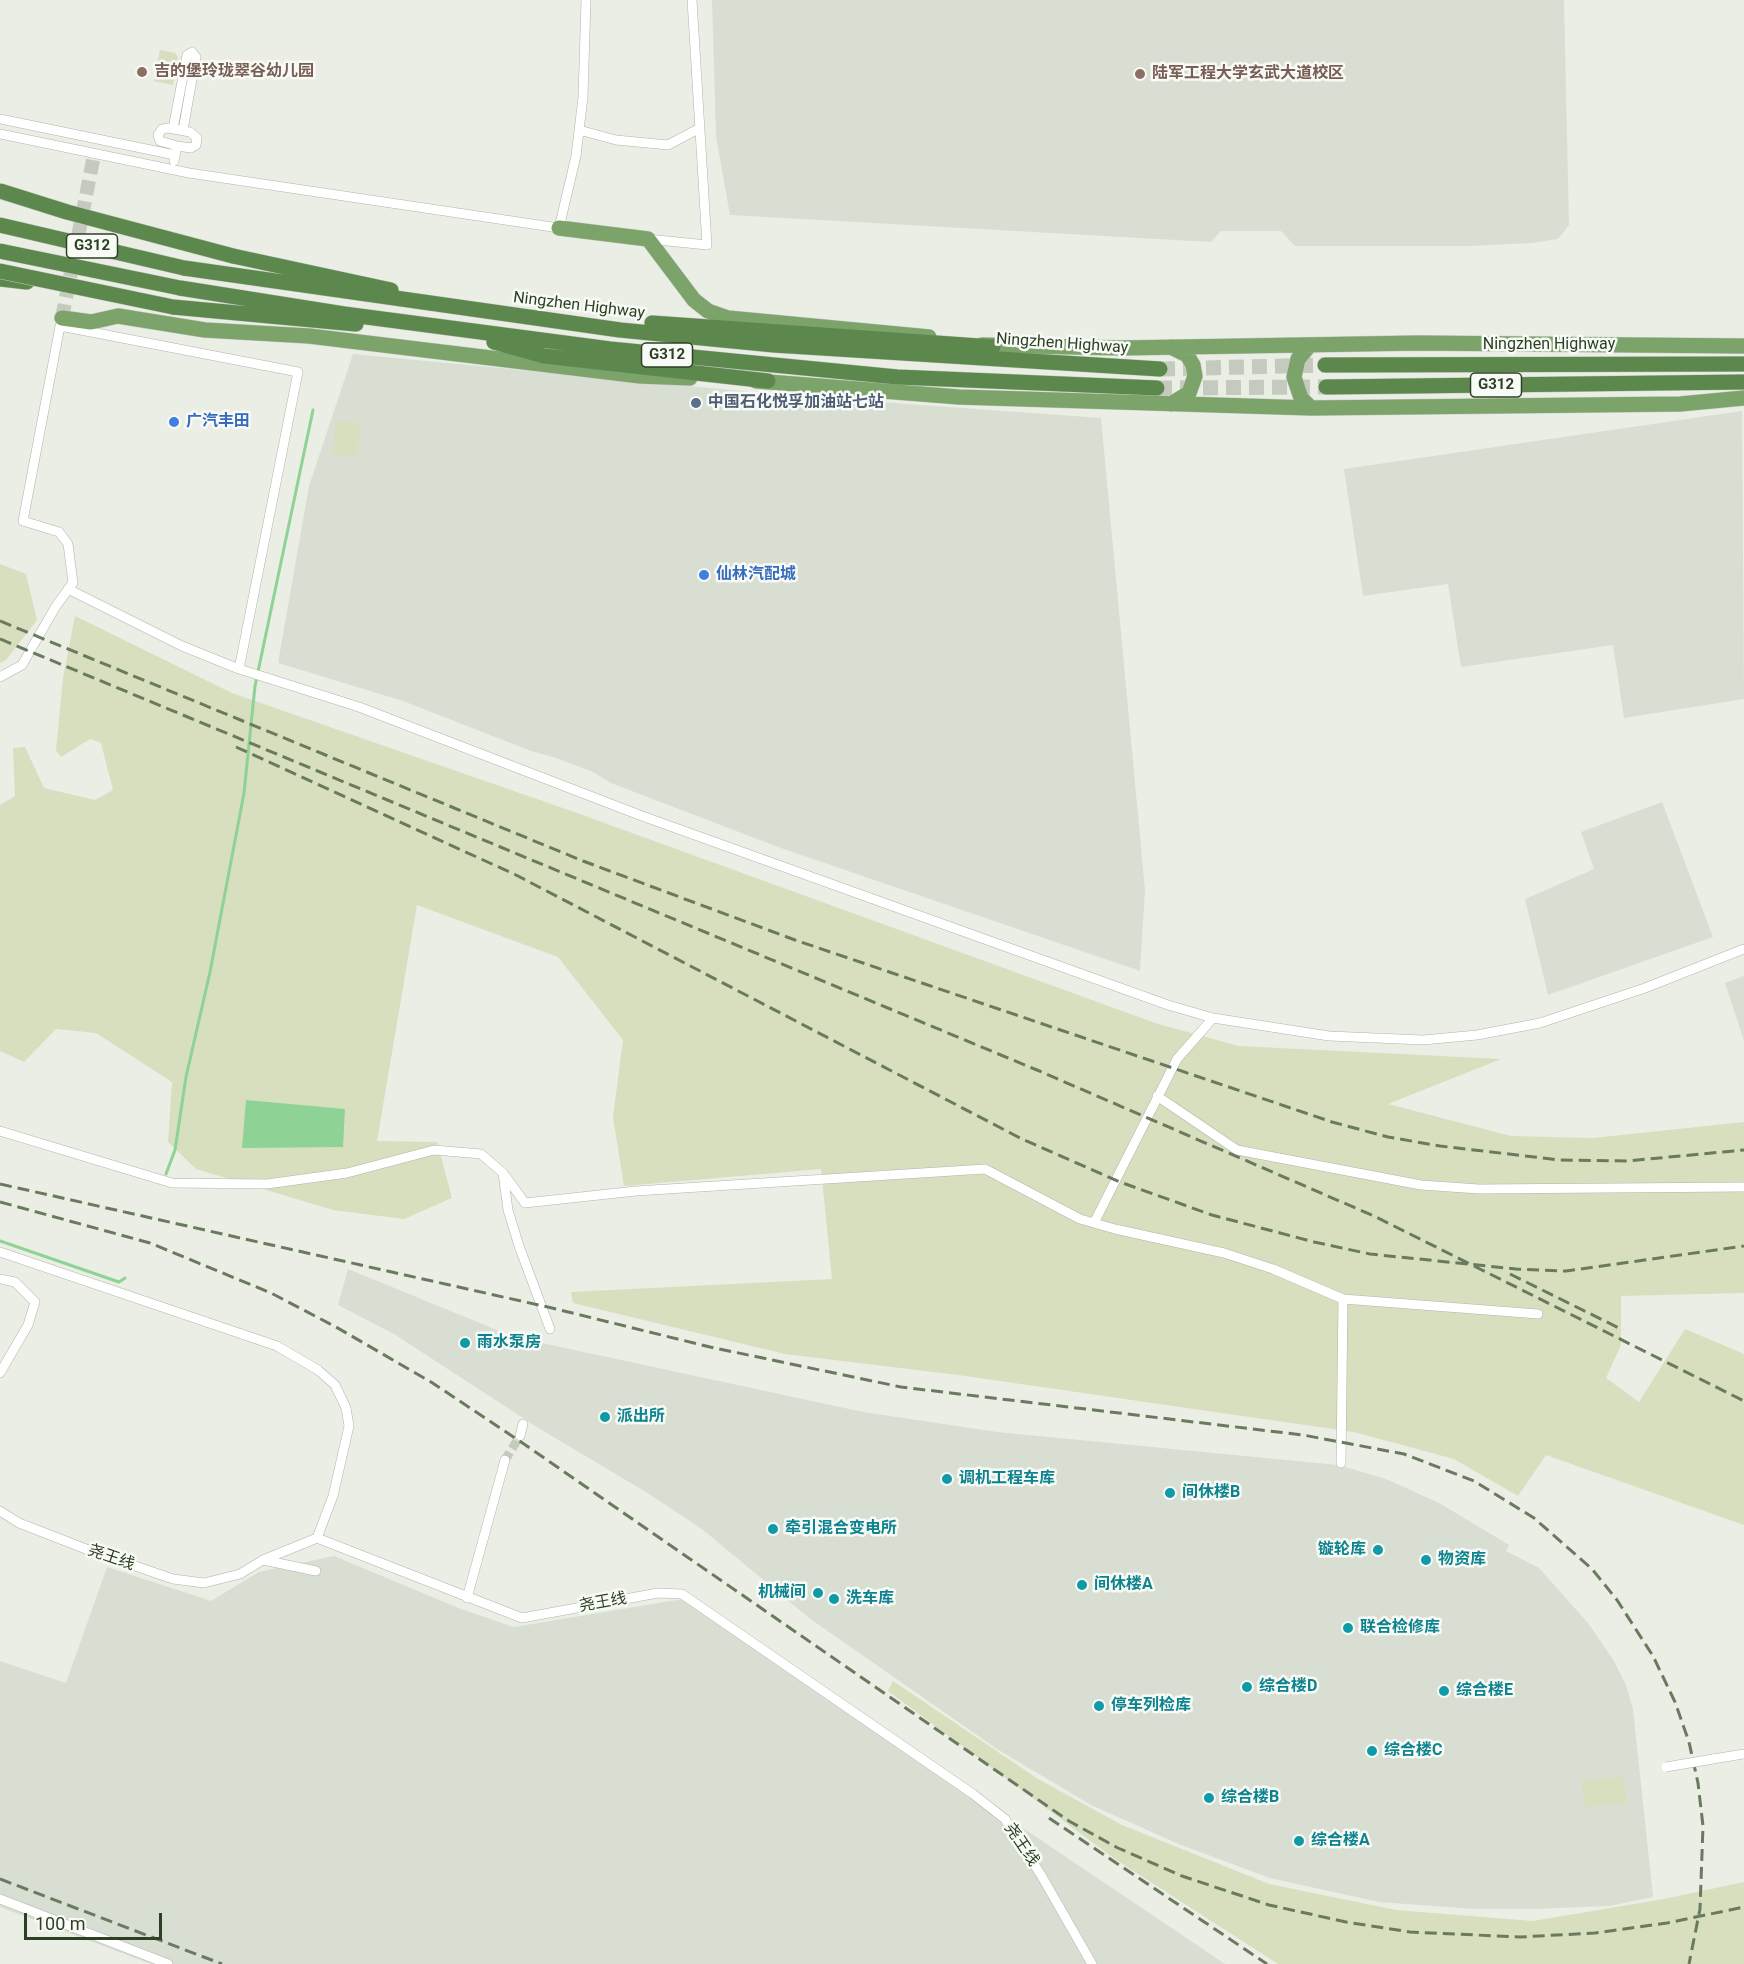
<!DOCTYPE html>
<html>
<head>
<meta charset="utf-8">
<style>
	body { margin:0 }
	#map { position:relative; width:1744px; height:1964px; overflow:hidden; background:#eaeee5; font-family:Roboto,sans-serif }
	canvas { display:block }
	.scale { position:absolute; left:24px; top:1913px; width:138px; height:27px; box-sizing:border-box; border:3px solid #2d4024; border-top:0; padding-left:8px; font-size:18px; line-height:21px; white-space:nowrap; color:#2d4024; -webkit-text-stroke:4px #f8faf6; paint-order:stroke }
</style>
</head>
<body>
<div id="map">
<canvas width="1744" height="1964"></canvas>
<div class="scale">100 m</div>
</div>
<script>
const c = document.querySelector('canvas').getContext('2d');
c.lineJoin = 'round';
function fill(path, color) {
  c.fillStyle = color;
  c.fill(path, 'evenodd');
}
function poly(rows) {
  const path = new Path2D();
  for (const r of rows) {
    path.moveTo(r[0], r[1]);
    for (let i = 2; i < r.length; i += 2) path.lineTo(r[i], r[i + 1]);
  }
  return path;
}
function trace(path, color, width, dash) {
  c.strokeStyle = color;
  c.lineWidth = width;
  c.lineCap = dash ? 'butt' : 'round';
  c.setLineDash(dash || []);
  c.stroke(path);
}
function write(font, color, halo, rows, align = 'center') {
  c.font = font + ' Roboto,"Noto Sans SC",sans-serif';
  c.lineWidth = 5;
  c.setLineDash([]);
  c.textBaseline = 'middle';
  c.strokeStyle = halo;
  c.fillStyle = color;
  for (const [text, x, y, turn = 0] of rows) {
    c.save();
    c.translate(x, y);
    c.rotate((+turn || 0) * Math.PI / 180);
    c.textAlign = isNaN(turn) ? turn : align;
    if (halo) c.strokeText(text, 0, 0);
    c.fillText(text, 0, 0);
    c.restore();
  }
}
const built = poly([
	[712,0,1564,0,1569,225,1558,239,1532,243,1471,246,1295,246,1281,231,1221,231,1211,242,730,215,716,136],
	[353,354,784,395,1101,418,1145,890,1140,971,778,847,611,783,593,772,553,757,531,751,403,701,278,663,309,486],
	[1742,411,1744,699,1624,718,1613,645,1461,667,1448,584,1363,596,1344,469],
	[1662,802,1713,937,1548,995,1525,899,1594,869,1581,832],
	[1744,976,1744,1041,1725,983],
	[348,1269,514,1337,863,1412,997,1432,1338,1465,1386,1479,1439,1503,1509,1545,1506,1551,1539,1568,1588,1623,1614,1661,1626,1685,1633,1709,1653,1897,1609,1906,1531,1909,1474,1909,1379,1902,1270,1878,1181,1845,1091,1805,997,1749,809,1618,702,1529,646,1492,540,1429,394,1334,338,1305],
	[334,1556,461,1609,514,1627,683,1599,1225,1964,151,1964,0,1907,0,1661,66,1683,107,1567,211,1601,259,1572]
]);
const green = poly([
	[160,50,175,53,178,57,173,85,154,81],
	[336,421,361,423,357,456,332,454],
	[0,564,26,574,37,620,6,660,0,663],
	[75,616,232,693,577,813,1158,1024,1239,1046,1501,1059,1388,1104,1511,1136,1593,1138,1744,1122,1744,1293,1621,1296,1621,1345,1606,1378,1639,1402,1685,1329,1744,1354,1744,1525,1546,1455,1518,1496,1454,1459,1354,1432,958,1375,785,1354,573,1303,571,1292,832,1279,821,1169,624,1186,613,1117,623,1040,558,957,417,905,377,1141,437,1142,452,1198,404,1219,333,1210,196,1169,168,1142,172,1082,96,1033,56,1029,24,1062,0,1051,0,805,15,796,13,748,25,747,44,788,95,800,113,790,101,743,90,739,61,757,56,751,63,678],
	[893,1681,1038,1779,1122,1825,1269,1884,1396,1910,1533,1921,1664,1899,1744,1882,1744,1964,1278,1964,1115,1859,888,1691],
	[1624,1777,1627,1803,1584,1807,1581,1781]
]);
const water = poly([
	[246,1100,345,1109,343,1147,242,1148]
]);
const stream = poly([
	[166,1174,175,1150,186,1077,210,972,244,793,255,686,313,410],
	[0,1241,119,1282,125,1278]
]);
const minorTunnel = poly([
	[505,1460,520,1436]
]);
const secondaryTunnel = poly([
	[62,318,94,155]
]);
const trunkTunnel = poly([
	[1160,369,1325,365],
	[1157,388,1326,387]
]);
const minor = poly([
	[0,119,175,155],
	[173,129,187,55,192,52,196,57,183,130],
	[579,130,616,140,668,145,700,128],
	[0,134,189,173,559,228,576,156,583,97,586,0],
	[174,161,177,146,191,148,196,145,197,138,190,132,168,128,162,129,158,135,160,141,177,146],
	[648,239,707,245,692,0],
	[68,589,182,646,239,669,359,707,642,816,1168,1005,1213,1018,1329,1036,1423,1040,1477,1035,1540,1023,1645,988,1744,949],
	[0,677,22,665,56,606,73,583,68,544,59,532,23,521,60,326,298,372,239,669],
	[1157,1096,1237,1150,1421,1185,1479,1189,1744,1187],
	[0,1131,172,1183,267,1184,347,1173,434,1150,481,1154,503,1173,508,1210,519,1246,550,1329],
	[503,1173,525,1203,636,1191,985,1169,1080,1219,1115,1229,1224,1253,1273,1269,1343,1299,1538,1314],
	[1094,1223,1177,1059,1213,1018],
	[0,1252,277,1346,318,1370,335,1385,346,1408,349,1426,333,1496,317,1538],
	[0,1279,15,1282,35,1302,28,1325,0,1373],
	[520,1436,523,1424],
	[1341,1463,1343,1299],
	[0,1511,19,1523,86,1549,173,1579,204,1583,240,1574,263,1560,317,1538,522,1618,658,1593,682,1594,973,1794,1005,1819,1041,1875,1092,1964],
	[263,1560,316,1571],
	[467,1598,505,1460],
	[1713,1759,1744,1754],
	[0,1899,168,1964]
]);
const primary = poly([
	[559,228,648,239,694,300,708,311,728,318,929,337],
	[62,318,91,322,118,316,205,330,309,336,640,376,690,378],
	[982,345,1122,348,1418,343,1744,346],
	[1310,345,1298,359,1294,377,1301,398,1311,408],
	[1171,347,1187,355,1193,365,1195,376,1189,393,1171,404],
	[756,381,959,397,1311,408,1680,404,1744,398]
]);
const trunk = poly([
	[233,256,391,290],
	[184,268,620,330,774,345,1160,369],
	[0,279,27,282],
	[180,288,344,314,610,349,897,377,1157,388],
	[173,307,356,324],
	[652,323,993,347],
	[494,342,544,356,768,381],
	[1325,365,1744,364],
	[1326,387,1744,382]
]);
const rail = poly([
	[0,621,583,861,795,940,1332,1122,1388,1137,1440,1146,1560,1160,1627,1161,1744,1150],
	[0,639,1037,1070,1374,1216,1744,1401],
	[236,747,516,875,1020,1138,1120,1182,1212,1215,1314,1242,1370,1254,1516,1269,1566,1271,1744,1246],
	[0,1184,552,1308,710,1347,901,1387,1303,1435,1404,1454,1474,1481,1534,1518,1592,1569,1617,1600,1653,1656,1675,1702,1689,1742,1698,1783,1703,1826,1700,1909,1689,1964],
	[0,1202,150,1243,271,1293,336,1327,431,1382,521,1442,1069,1821,1118,1848,1182,1876,1269,1905,1346,1922,1410,1932,1520,1937,1595,1933,1667,1923,1744,1907],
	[1510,1274,1623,1330],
	[1049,1818,1267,1964],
	[0,1879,222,1964]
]);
const minorBridge = poly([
	[1666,1767,1713,1759]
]);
const trunkBridge = poly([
	[0,191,67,212,233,256],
	[0,225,184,268],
	[0,251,180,288],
	[0,271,173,307]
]);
const markers = [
	[142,72,6,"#8d6e63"],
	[1140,74,6,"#8d6e63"],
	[696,403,6,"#5c6f8a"],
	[174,422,6,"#3f7fe0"],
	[704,575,6,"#3f7fe0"],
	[465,1343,6,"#0f9aa8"],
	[605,1417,6,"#0f9aa8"],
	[947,1479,6,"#0f9aa8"],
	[1170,1493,6,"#0f9aa8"],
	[773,1529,6,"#0f9aa8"],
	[1378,1550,6,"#0f9aa8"],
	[1426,1560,6,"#0f9aa8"],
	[1082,1585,6,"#0f9aa8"],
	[818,1593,6,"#0f9aa8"],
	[834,1599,6,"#0f9aa8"],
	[1348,1628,6,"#0f9aa8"],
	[1247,1687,6,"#0f9aa8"],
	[1444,1691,6,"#0f9aa8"],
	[1099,1706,6,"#0f9aa8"],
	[1372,1751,6,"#0f9aa8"],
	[1209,1798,6,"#0f9aa8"],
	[1299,1841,6,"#0f9aa8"]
];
const shields = [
	[92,246,51],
	[667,355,51],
	[1496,385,51]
];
const shieldNames = [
	["G312",92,246],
	["G312",667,355],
	["G312",1496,385]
];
const educationNames = [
	["吉的堡玲珑翠谷幼儿园",154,72],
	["陆军工程大学玄武大道校区",1152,74]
];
const streetNames = [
	["Ningzhen Highway",579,306,7],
	["Ningzhen Highway",1062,344,4],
	["Ningzhen Highway",1549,345],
	["尧王线",111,1558,19],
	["尧王线",603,1603,-10],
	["尧王线",1021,1845,56]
];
const serviceNames = [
	["中国石化悦孚加油站七站",708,403]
];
const shopNames = [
	["广汽丰田",186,422],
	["仙林汽配城",716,575]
];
const cultureNames = [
	["雨水泵房",477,1343],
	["派出所",617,1417],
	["调机工程车库",959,1479],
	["间休楼B",1182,1493],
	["牵引混合变电所",785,1529],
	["镟轮库",1366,1550,"right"],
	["物资库",1438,1560],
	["间休楼A",1094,1585],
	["机械间",806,1593,"right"],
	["洗车库",846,1599],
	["联合检修库",1360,1628],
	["综合楼D",1259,1687],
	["综合楼E",1456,1691],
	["停车列检库",1111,1706],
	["综合楼C",1384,1751],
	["综合楼B",1221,1798],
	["综合楼A",1311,1841]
];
fill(built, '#d9ded3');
fill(green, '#d7dfbf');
fill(water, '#8ed296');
trace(stream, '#8ed296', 3);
trace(minorTunnel, '#c4cbbe', 9, [9, 4.5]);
trace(secondaryTunnel, '#c4cbbe', 14, [14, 7]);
trace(trunkTunnel, '#c4cbbe', 15, [15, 8]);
trace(minor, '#aeb6a7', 10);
trace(primary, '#c4cac2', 16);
trace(trunk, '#c4cac2', 16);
trace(minor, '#fff', 9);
trace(primary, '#7ba36a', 15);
trace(trunk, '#5d884d', 15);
trace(rail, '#687b5f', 3, [12, 6]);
trace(minorBridge, '#aeb6a7', 10, []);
trace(trunkBridge, '#c4cac2', 16, []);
trace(minorBridge, '#fff', 9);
trace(trunkBridge, '#5d884d', 15);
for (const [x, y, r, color] of markers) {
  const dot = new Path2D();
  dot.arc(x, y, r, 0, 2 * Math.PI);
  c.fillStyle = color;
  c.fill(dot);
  trace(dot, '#f8faf6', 2);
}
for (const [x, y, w] of shields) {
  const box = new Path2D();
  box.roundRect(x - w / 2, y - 12, w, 24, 4.5);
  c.fillStyle = '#f8faf6';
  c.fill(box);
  trace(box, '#2d4024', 1.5);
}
write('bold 15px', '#2d4024', null, shieldNames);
write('bold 16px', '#785e54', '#f8faf6', educationNames, 'left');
write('16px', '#2d4024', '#f8faf6', streetNames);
write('bold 16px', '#4e5e75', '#f8faf6', serviceNames, 'left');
write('bold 16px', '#366cbe', '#f8faf6', shopNames, 'left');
write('bold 16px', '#0d838f', '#f8faf6', cultureNames, 'left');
</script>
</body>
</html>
